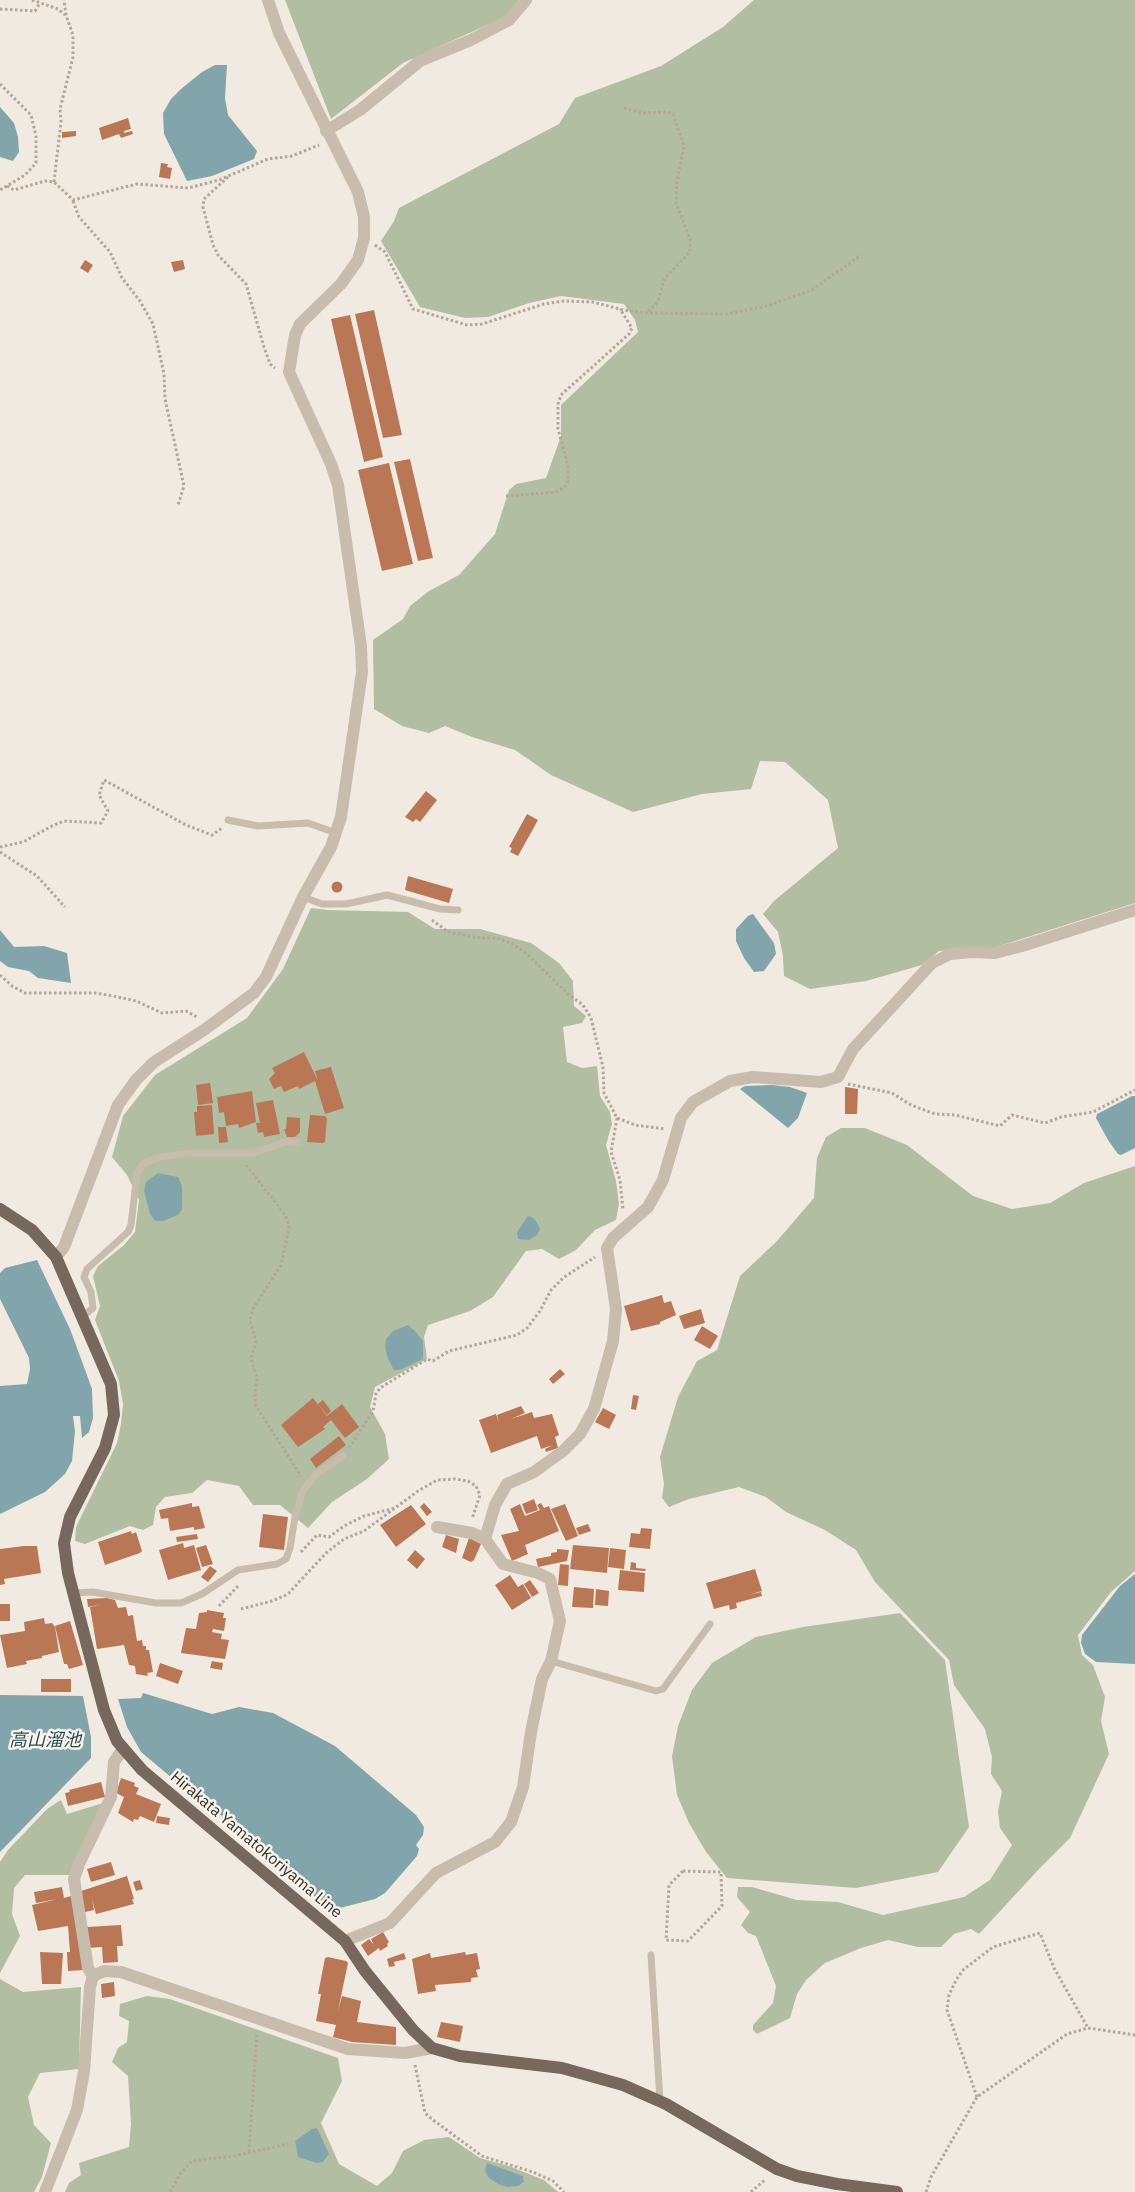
<!DOCTYPE html>
<html>
<head>
<meta charset="utf-8">
<style>
	body { margin:0 }
	canvas { display:block; background:#f1eae0 }
</style>
</head>
<body>
<canvas width="1135" height="2192"></canvas>
<script>
const c = document.querySelector('canvas').getContext('2d');
c.lineJoin = 'round';
function fill(path, color) {
  c.fillStyle = color;
  c.fill(path, 'evenodd');
}
function poly(rows) {
  const path = new Path2D();
  for (const r of rows) {
    if (r.length === 3) {
      path.moveTo(r[0] + r[2], r[1]);
      path.arc(r[0], r[1], r[2], 0, 2 * Math.PI);
      continue;
    }
    path.moveTo(r[0], r[1]);
    for (let i = 2; i < r.length; i += 2) path.lineTo(r[i], r[i + 1]);
  }
  return path;
}
function trace(path, color, width, dash) {
  c.strokeStyle = color;
  c.lineWidth = width;
  c.lineCap = dash ? 'butt' : 'round';
  c.setLineDash(dash || []);
  c.stroke(path);
}
function write(font, color, halo, rows, align = 'center') {
  c.font = font + ' "IBM Plex Sans","Noto Sans JP",sans-serif';
  c.lineWidth = 5;
  c.setLineDash([]);
  c.textBaseline = 'middle';
  c.strokeStyle = halo;
  c.fillStyle = color;
  for (const [text, x, y, turn = 0] of rows) {
    c.save();
    c.translate(x, y);
    c.rotate((+turn || 0) * Math.PI / 180);
    c.textAlign = isNaN(turn) ? turn : align;
    if (halo) c.strokeText(text, 0, 0);
    c.fillText(text, 0, 0);
    c.restore();
  }
}
const green = poly([
	[285,0,519,0,505,17,403,63,331,119],
	[754,0,1135,0,1135,903,996,947,939,951,922,965,866,981,810,989,784,976,783,956,778,932,763,914,774,901,838,848,828,800,785,762,760,761,751,789,702,794,633,812,551,775,515,750,472,737,445,726,429,733,402,726,374,709,373,640,403,619,410,606,429,591,459,575,495,534,509,490,516,484,546,478,561,436,561,405,638,332,635,320,624,304,561,296,529,303,488,317,465,318,420,307,381,241,394,221,399,208,559,124,575,98,661,66,723,27],
	[311,908,328,910,408,912,435,929,480,929,531,943,559,963,573,981,574,1006,586,1016,582,1023,563,1027,567,1062,582,1068,597,1066,600,1096,610,1112,612,1124,606,1145,616,1181,619,1204,616,1220,595,1230,576,1250,559,1259,542,1249,526,1251,493,1297,470,1311,428,1325,424,1337,427,1359,375,1387,370,1407,385,1434,389,1459,367,1479,332,1502,308,1528,280,1505,253,1505,239,1486,207,1480,192,1493,165,1497,156,1507,153,1525,143,1530,130,1526,85,1544,75,1541,76,1527,117,1443,121,1424,123,1404,119,1381,95,1320,100,1306,93,1276,98,1266,124,1245,135,1232,139,1200,127,1175,112,1157,123,1116,155,1075,247,1018,283,969],
	[841,1128,865,1128,907,1145,973,1196,1012,1209,1050,1203,1084,1183,1135,1166,1135,1571,1111,1592,1078,1635,1082,1655,1093,1665,1105,1697,1101,1721,1109,1754,1070,1838,1039,1869,979,1934,971,1929,954,1934,941,1947,918,1947,888,1940,861,1948,825,1963,806,1980,797,1994,790,2018,757,2034,753,2030,753,2025,773,2003,776,1986,756,1936,748,1933,741,1925,750,1912,737,1897,738,1887,752,1887,797,1900,838,1902,883,1915,964,1897,990,1880,1012,1845,1000,1828,998,1811,1002,1791,991,1774,992,1757,985,1729,954,1685,949,1660,875,1582,856,1550,825,1530,786,1512,766,1497,739,1487,689,1499,669,1507,662,1498,664,1484,660,1457,678,1397,697,1361,717,1350,740,1276,777,1241,814,1198,817,1158,826,1137],
	[900,1613,945,1660,969,1827,938,1872,856,1888,727,1878,706,1852,689,1823,677,1795,672,1756,678,1726,692,1690,712,1663,756,1637,803,1627],
	[61,1800,67,1814,103,1803,69,1875,25,1875,14,1888,12,1914,20,1936,0,1973,0,1862,8,1850,47,1809],
	[0,1979,23,1992,81,1987,79,2069,40,2073,28,2097,34,2125,51,2143,42,2177,34,2192,0,2192],
	[147,1996,170,1999,338,2058,342,2081,321,2123,339,2164,377,2186,392,2173,403,2151,424,2140,449,2137,480,2158,509,2166,544,2180,558,2192,65,2192,69,2183,81,2175,79,2163,129,2147,131,2124,128,2076,112,2062,118,2048,127,2042,129,2021,119,2016,120,2004]
]);
const water = poly([
	[215,65,227,65,225,98,228,115,257,151,254,159,212,176,187,181,164,134,163,113,171,99,181,89,202,72],
	[0,107,14,123,18,137,19,152,13,161,0,157],
	[753,914,774,943,776,954,764,971,754,972,744,958,736,941,736,929,748,916],
	[0,930,14,947,44,946,67,953,71,983,38,978,29,971,8,967,0,961],
	[772,1085,790,1087,807,1093,798,1118,788,1128,740,1089,745,1086],
	[1132,1096,1135,1096,1135,1148,1121,1155,1118,1154,1108,1140,1096,1118,1097,1114],
	[158,1173,178,1177,182,1186,182,1210,178,1215,163,1221,155,1221,150,1214,144,1191,146,1182],
	[528,1216,532,1217,536,1221,540,1229,537,1235,529,1240,518,1239,517,1232],
	[37,1260,70,1329,84,1367,92,1389,93,1418,89,1432,82,1438,80,1416,73,1416,75,1431,72,1461,65,1474,45,1492,0,1514,0,1386,27,1384,30,1369,29,1358,0,1299,0,1273,5,1268],
	[408,1325,416,1332,423,1341,423,1359,400,1370,394,1370,388,1359,385,1347,386,1339,393,1331],
	[1135,1574,1135,1664,1096,1662,1085,1654,1081,1643,1082,1635,1120,1586],
	[143,1693,212,1714,239,1707,273,1713,335,1746,416,1815,424,1827,423,1835,416,1845,419,1849,417,1856,385,1893,375,1899,332,1910,277,1867,247,1835,228,1819,209,1809,141,1752,127,1727,118,1699,141,1698],
	[0,1695,83,1696,91,1737,91,1758,0,1852],
	[317,2128,329,2154,323,2162,317,2163,298,2157,295,2141,312,2129],
	[487,2163,523,2176,524,2182,518,2186,507,2187,498,2184,488,2177,485,2171]
]);
const building = poly([
	[128,118,131,129,124,131,124,133,132,131,133,134,121,138,119,134,102,140,99,128],
	[76,131,76,136,62,138,62,132],
	[161,163,168,164,167,167,172,168,170,179,159,177],
	[85,260,93,265,88,273,80,268],
	[183,260,185,269,174,272,171,262],
	[374,310,402,435,383,438,355,314],
	[350,315,383,457,364,462,331,319],
	[410,459,433,558,418,561,394,462],
	[389,463,413,564,382,571,358,470],
	[426,791,437,800,420,822,416,819,413,822,405,817],
	[527,814,538,820,518,856,510,852,512,848,509,847],
	[408,876,453,889,449,903,405,890],
	[337,887,5.5],
	[304,1052,318,1081,315,1071,331,1067,344,1108,325,1114,315,1081,299,1089,298,1086,284,1092,281,1086,274,1089,269,1079,275,1073,272,1068],
	[210,1083,213,1103,198,1105,196,1085],
	[845,1087,858,1089,857,1114,845,1114],
	[252,1091,256,1122,239,1128,238,1124,226,1126,224,1112,219,1113,217,1097],
	[273,1100,280,1134,264,1137,263,1132,258,1133,256,1123,260,1123,256,1103],
	[212,1105,214,1134,196,1136,194,1112,197,1112,197,1106],
	[310,1115,325,1116,327,1119,325,1142,323,1143,307,1142],
	[287,1117,300,1118,300,1132,295,1137,287,1137,284,1129,286,1129],
	[218,1127,226,1127,228,1142,219,1143],
	[662,1295,664,1303,671,1301,676,1315,660,1322,660,1324,631,1331,624,1306],
	[701,1309,705,1323,684,1329,679,1316],
	[702,1326,718,1336,710,1349,694,1340],
	[560,1369,565,1374,553,1384,549,1379],
	[633,1395,639,1396,636,1410,631,1409],
	[313,1398,327,1416,342,1404,359,1427,345,1438,331,1420,323,1427,325,1429,298,1447,281,1425],
	[323,1400,331,1411,327,1415,318,1404],
	[521,1406,525,1413,511,1419,532,1412,534,1418,552,1414,559,1435,555,1437,558,1448,546,1452,545,1449,553,1445,541,1449,537,1436,491,1453,479,1420,496,1414,499,1423,497,1415],
	[603,1408,616,1415,609,1429,595,1422],
	[339,1436,346,1445,316,1468,310,1459],
	[534,1499,538,1510,526,1514,522,1504],
	[192,1503,192,1507,199,1506,205,1528,194,1530,194,1527,170,1531,168,1518,161,1519,159,1510],
	[424,1503,432,1512,427,1516,420,1507],
	[541,1503,544,1508,549,1506,559,1531,525,1545,528,1554,512,1561,501,1535,519,1531,510,1509,520,1504,525,1516,540,1510,537,1505],
	[565,1504,578,1536,566,1541,551,1509],
	[411,1505,426,1524,396,1547,380,1525],
	[263,1514,288,1517,284,1550,259,1547],
	[588,1524,591,1531,579,1535,576,1528],
	[641,1528,652,1529,650,1549,629,1547,631,1533,640,1534],
	[131,1531,132,1534,136,1532,142,1551,140,1553,105,1565,98,1542],
	[197,1534,198,1539,177,1542,176,1537],
	[446,1535,459,1539,456,1553,442,1547],
	[469,1538,481,1544,474,1560,471,1562,462,1558],
	[183,1543,184,1548,194,1545,201,1570,168,1580,159,1550],
	[206,1545,213,1564,202,1567,196,1548],
	[573,1545,609,1548,607,1573,570,1569],
	[24,1546,37,1546,41,1573,4,1579,5,1584,0,1585,0,1549],
	[610,1548,626,1550,624,1569,608,1567],
	[557,1549,569,1550,567,1561,538,1567,536,1559,551,1556,551,1553,557,1552],
	[415,1550,425,1559,417,1569,407,1560],
	[631,1562,636,1563,636,1568,646,1569,645,1571,630,1570],
	[560,1564,569,1565,568,1586,558,1585],
	[210,1566,217,1571,208,1582,201,1577],
	[755,1569,762,1591,748,1595,761,1592,762,1596,736,1603,737,1608,730,1610,729,1605,714,1609,706,1583],
	[620,1570,645,1573,644,1592,618,1590],
	[510,1575,518,1587,523,1584,531,1598,512,1610,495,1585],
	[530,1580,539,1593,532,1597,524,1584],
	[574,1587,594,1589,593,1608,572,1607],
	[596,1589,609,1591,608,1606,595,1605],
	[107,1598,115,1600,118,1608,126,1607,128,1616,133,1615,137,1641,142,1640,143,1646,146,1646,146,1650,149,1650,153,1672,147,1673,148,1676,136,1674,135,1666,129,1665,124,1645,97,1649,90,1607,102,1604,88,1607,87,1599],
	[0,1604,10,1604,10,1621,0,1621],
	[207,1610,224,1613,223,1618,226,1618,224,1631,213,1629,212,1632,222,1634,221,1639,229,1640,225,1659,181,1653,186,1628,196,1629,199,1613,207,1612],
	[44,1618,45,1624,52,1623,55,1627,59,1652,42,1656,42,1658,26,1661,27,1664,7,1668,0,1635,25,1631,24,1622],
	[70,1621,83,1665,69,1669,67,1664,64,1664,55,1626],
	[212,1661,223,1663,222,1670,210,1668],
	[160,1663,183,1671,178,1684,156,1676],
	[41,1679,71,1679,71,1692,41,1692],
	[121,1778,135,1783,134,1786,139,1788,136,1794,161,1804,154,1822,140,1816,138,1820,134,1819,133,1822,118,1813,124,1797,116,1793],
	[101,1782,105,1797,68,1806,65,1793,70,1792,69,1790],
	[157,1816,170,1818,169,1825,156,1823],
	[111,1862,115,1875,91,1882,87,1869],
	[127,1876,134,1899,132,1899,134,1904,96,1914,92,1899,94,1910,81,1913,78,1892],
	[140,1880,143,1889,136,1891,133,1882],
	[62,1887,64,1898,71,1896,84,1970,68,1971,67,1952,70,1952,68,1926,38,1931,32,1905,58,1899,36,1903,34,1892],
	[121,1925,123,1946,117,1946,118,1962,103,1963,102,1947,88,1948,87,1927],
	[383,1932,389,1942,387,1944,388,1946,380,1951,379,1948,368,1956,361,1945,369,1939,374,1945,371,1939],
	[40,1952,63,1953,61,1984,42,1984],
	[465,1952,466,1955,477,1953,480,1969,476,1970,478,1977,471,1978,471,1982,435,1985,436,1991,418,1994,412,1959,430,1953,431,1958],
	[404,1953,406,1959,394,1962,395,1966,389,1967,387,1959],
	[328,1957,346,1961,348,1963,338,2011,342,1996,361,2001,357,2022,396,2027,396,2045,352,2042,333,2037,336,2025,316,2021,321,1994,318,1994,325,1958],
	[114,1982,115,1996,102,1998,101,1984],
	[441,2022,463,2026,460,2042,437,2037]
]);
const path = poly([
	[32,0,58,9,65,15],
	[0,9,35,11,40,3],
	[0,84,31,115,36,136,36,163,25,175,0,190],
	[624,108,643,113,668,112,673,114,684,146,677,181,676,203,690,239,690,252,665,278,657,303,646,313],
	[228,177,204,199,203,207,213,245,218,255,246,284,264,347,270,364,275,368],
	[54,182,61,122,60,109,73,57,73,35,66,15,64,0],
	[7,186,14,190,45,181,54,182,73,200,137,184,188,188,219,180,268,159,292,156,319,145],
	[73,201,79,217,110,252,122,278,140,301,153,324,164,374,165,399,184,486,178,505],
	[375,245,385,252,413,309,467,325,482,324,544,304,564,301,593,302,623,310,646,313,727,314,767,306,812,290,861,255],
	[506,496,556,492,565,487,568,481,568,466,558,429,558,404,561,395,629,334,632,328,620,309],
	[0,847,23,842,52,826,64,821,101,823,108,811,99,795,104,780,186,825,212,835,222,828],
	[0,852,37,876,65,907],
	[432,920,448,932,480,938,496,938,513,944,529,956,568,994,583,1005,591,1018,603,1067,604,1093,617,1118,635,1125,665,1129],
	[0,975,12,986,25,993,95,993,113,996,136,1001,162,1013,186,1011,197,1017],
	[848,1084,892,1093,911,1105,935,1114,955,1115,1000,1126,1012,1115,1045,1123,1061,1117,1093,1112,1135,1090],
	[617,1118,611,1152,620,1180,623,1210],
	[246,1165,286,1216,289,1228,281,1265,253,1309,250,1320,256,1341,251,1359,257,1378,255,1396,256,1406,301,1476],
	[349,1448,373,1411,376,1394,380,1388,427,1359,433,1361,449,1351,517,1335,527,1328,540,1311,551,1290,563,1278,595,1257],
	[301,1552,317,1535,329,1537,344,1526,364,1516,395,1508],
	[219,1606,239,1585],
	[241,1609,272,1601,288,1594,326,1553,344,1539,364,1531,418,1491,437,1480,455,1479,468,1481,476,1486,480,1495,472,1519],
	[683,1871,721,1872,722,1906,688,1941,666,1940,669,1885,683,1871],
	[415,2065,425,2113,433,2120,482,2156,533,2172,553,2181,564,2192],
	[977,2097,947,2010,949,1995,956,1980,963,1970,993,1947,1040,1933,1054,1968,1088,2028],
	[249,2152,257,2033],
	[170,2192,180,2174,192,2161,234,2156,288,2144],
	[751,2192,766,2179],
	[926,2192,931,2177,977,2097,1067,2034,1088,2028,1135,2035]
]);
const lane = poly([
	[228,820,258,826,308,823,336,833],
	[303,897,322,904,346,904,387,895,440,909,458,910],
	[82,1317,93,1308,91,1292,84,1277,87,1269,128,1232,131,1225,137,1173,144,1163,161,1157,191,1153,254,1153,285,1142,297,1142],
	[73,1593,93,1592,156,1603,181,1603,202,1594,238,1570,277,1564,286,1559,290,1548,295,1517,302,1492,315,1475,343,1456],
	[551,1661,656,1691,663,1689,710,1624],
	[651,1955,660,2101]
]);
const street = poly([
	[326,131,360,110,420,61,471,40,509,20,526,0],
	[56,1257,64,1247,118,1105,136,1080,154,1062,204,1030,254,993,266,977,303,897,331,847,341,817,362,672,361,646,338,485,331,464,289,372,295,335,300,324,341,284,358,260,364,238,364,217,358,192,279,33,268,0],
	[485,1539,495,1505,507,1484,534,1472,563,1451,580,1434,594,1409,613,1341,616,1309,607,1248,613,1238,648,1207,663,1180,681,1118,693,1102,730,1081,753,1077,821,1082,838,1077,853,1049,932,963,950,954,973,952,995,953,1022,946,1135,910],
	[345,1941,390,1923,436,1873,495,1842,511,1822,523,1787,531,1732,542,1679,551,1661,560,1621,550,1579,538,1573,503,1564,485,1539,472,1533,437,1527],
	[93,1976,88,1968,74,1879,79,1864,111,1797,114,1762,123,1749],
	[45,2192,77,2110,84,2071,90,1987,93,1976,104,1971,121,1972,348,2049,405,2053,432,2048]
]);
const primary = poly([
	[0,1209,32,1230,56,1257,111,1384,114,1415,105,1448,70,1517,64,1543,68,1573,104,1710,117,1741,142,1770,345,1941,365,1971,413,2030,432,2048,460,2056,562,2068,623,2085,666,2104,777,2169,797,2176,837,2184,897,2192]
]);
const streetNames = [
	["Hirakata Yamatokoriyama Line",256,1845,40]
];
const waterNames = [
	["高山溜池",45,1741]
];
fill(green, '#b2bea2');
fill(water, '#82a5ab');
fill(building, '#b97756');
trace(path, '#b3a698', 3, [2.5, 2.5]);
trace(lane, '#c8bcad', 7);
trace(street, '#c8bcad', 12);
trace(primary, '#77685e', 12);
write('16px', '#37302b', '#f8f4ec', streetNames);
write('italic 18px', '#254d54', '#f8f4ec', waterNames);
</script>
</body>
</html>
